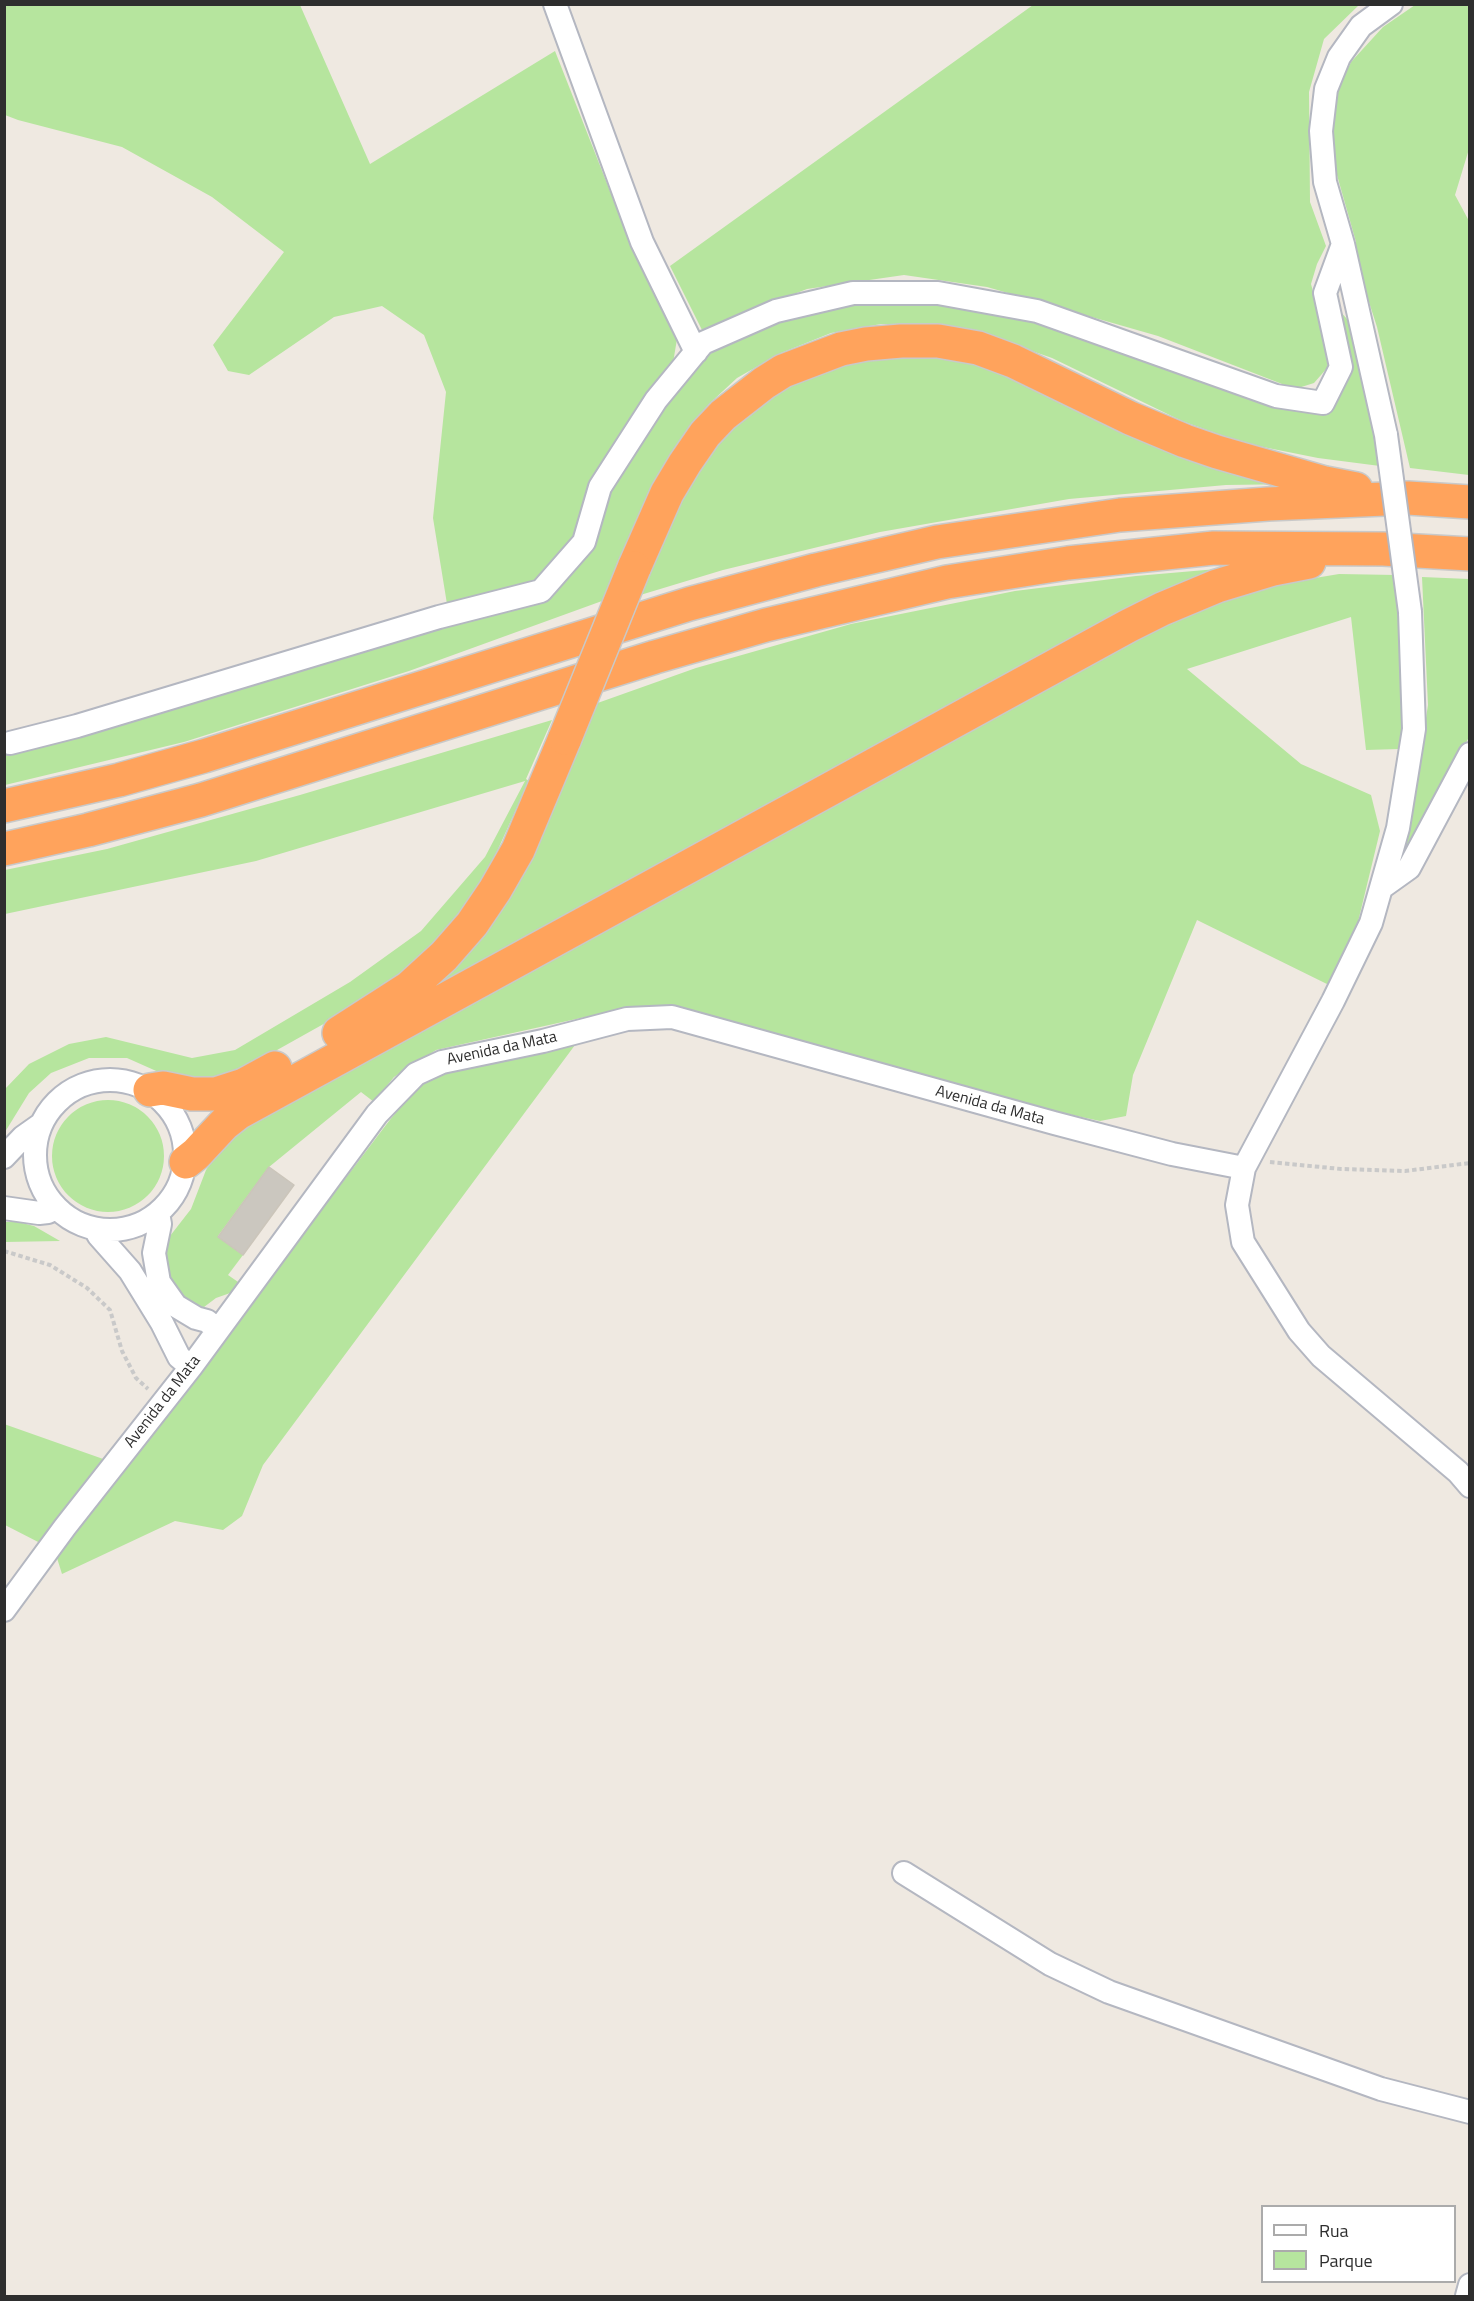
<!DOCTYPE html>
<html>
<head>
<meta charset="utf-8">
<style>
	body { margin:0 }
	#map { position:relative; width:1474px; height:2301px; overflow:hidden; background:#efe9e1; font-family:"Titillium Web",sans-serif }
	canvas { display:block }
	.frame { position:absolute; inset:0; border:6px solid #2e2e2e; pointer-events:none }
	.legend { position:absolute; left:1261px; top:2205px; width:195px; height:78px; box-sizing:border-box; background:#fff; border:2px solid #ababab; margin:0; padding:8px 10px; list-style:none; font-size:18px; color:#2e2e2e }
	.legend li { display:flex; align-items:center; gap:12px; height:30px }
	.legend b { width:30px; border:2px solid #ababab }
</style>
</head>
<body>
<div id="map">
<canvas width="1474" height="2301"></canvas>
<div class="frame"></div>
<ul class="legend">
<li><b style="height:8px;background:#fff"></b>Rua</li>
<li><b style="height:16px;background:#b6e59e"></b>Parque</li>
</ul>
</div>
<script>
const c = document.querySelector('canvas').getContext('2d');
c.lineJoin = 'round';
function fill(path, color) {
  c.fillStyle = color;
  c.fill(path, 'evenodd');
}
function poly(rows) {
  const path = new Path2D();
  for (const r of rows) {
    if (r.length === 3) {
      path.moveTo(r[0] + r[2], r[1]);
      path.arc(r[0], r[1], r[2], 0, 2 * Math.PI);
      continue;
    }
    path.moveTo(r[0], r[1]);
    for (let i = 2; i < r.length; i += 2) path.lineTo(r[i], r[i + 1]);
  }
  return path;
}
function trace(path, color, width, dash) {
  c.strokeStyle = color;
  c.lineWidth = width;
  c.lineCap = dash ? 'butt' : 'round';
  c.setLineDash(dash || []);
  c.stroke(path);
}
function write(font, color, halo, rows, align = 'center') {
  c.font = font + ' "Titillium Web",sans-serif';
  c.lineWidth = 4.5;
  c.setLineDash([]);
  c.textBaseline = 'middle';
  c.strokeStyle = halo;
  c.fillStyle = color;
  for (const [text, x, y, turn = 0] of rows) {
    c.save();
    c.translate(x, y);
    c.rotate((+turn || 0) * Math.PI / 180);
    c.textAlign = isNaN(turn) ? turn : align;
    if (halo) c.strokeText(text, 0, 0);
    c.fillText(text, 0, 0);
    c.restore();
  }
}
const green = poly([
	[4,5,300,5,370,164,555,51,630,242,677,339,673,363,590,481,574,535,539,580,447,604,433,518,446,392,424,335,382,306,334,317,249,375,228,371,213,345,284,252,212,197,122,147,18,120,5,115],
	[1033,5,1359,5,1324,39,1309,92,1310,202,1326,246,1317,264,1311,284,1325,337,1328,367,1314,383,1295,389,1158,336,987,287,904,275,807,289,702,330,670,266],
	[1415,5,1469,5,1469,149,1455,195,1469,221,1469,475,1410,468,1377,327,1352,249,1356,242,1335,168,1330,128,1340,84,1351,62,1383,27],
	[937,299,1036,318,1183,372,1338,397,1331,301,1355,328,1380,466,1318,458,1243,443,1182,421,1052,358,989,336,932,324,881,324,831,333,781,353,737,378,709,404,681,440,645,502,602,601,409,671,184,742,5,785,4,747,550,591,571,574,584,552,608,487,690,368,729,341,786,316,855,300],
	[955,352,1300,484,1226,485,1069,499,880,532,723,570,637,596,671,501,736,414,840,356],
	[1240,567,384,1015,428,982,592,705,696,668,851,624,1015,591,1136,576],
	[1339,574,1396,575,1405,705,1399,749,1366,750,1351,617,1187,669,1301,764,1371,795,1380,831,1357,926,1331,986,1197,920,1133,1075,1126,1116,1100,1121,984,1096,626,1008,436,1050,394,1077,374,1102,361,1092,269,1167,218,1236,243,1255,228,1275,241,1284,233,1292,216,1298,204,1307,190,1306,170,1290,163,1245,191,1209,206,1170,223,1147,250,1123,1198,606,1273,585],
	[1422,577,1469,579,1469,737,1412,847,1406,845,1428,705],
	[552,720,526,779,529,781,494,858,466,905,423,955,370,998,236,1073,202,1083,172,1078,127,1058,89,1058,51,1073,29,1093,5,1132,5,1089,29,1064,69,1044,106,1037,192,1058,235,1050,350,982,421,931,485,857,525,781,256,861,5,914,5,870,107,849,300,795],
	[575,1045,263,1465,242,1516,223,1530,175,1521,62,1574,57,1558,389,1121,419,1084,451,1069],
	[108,1156,56],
	[5,1222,18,1222,34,1226,60,1241,5,1242],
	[4,1424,106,1460,44,1545,5,1525]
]);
const building = poly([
	[269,1167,294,1185,243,1255,218,1237,269,1167]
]);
const path = poly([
	[1270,1162,1341,1169,1405,1171,1470,1163],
	[4,1251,50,1265,87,1288,110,1310,122,1351,136,1378,148,1389]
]);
const minor = poly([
	[555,4,642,242,696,352],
	[1386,435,1343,244,1325,182,1321,131,1326,89,1339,57,1361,26,1391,4],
	[1410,612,1414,729,1398,828,1371,923,1333,1001,1244,1168,1237,1205,1243,1242,1299,1331,1321,1356,1458,1472,1470,1486],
	[10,743,77,726,439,617,541,591,584,542,600,487,656,400,703,343,776,311,853,293,938,293,1037,311,1276,396,1323,403,1341,367,1325,293,1343,244],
	[1381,888,1409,868,1470,754],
	[110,1155,75],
	[4,1157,23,1137,40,1125],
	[4,1208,39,1213,48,1212,56,1208],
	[158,1213,160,1224,154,1253,159,1282,176,1306,196,1318,207,1321,218,1330],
	[95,1229,99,1236,130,1271,162,1323,179,1357,191,1367],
	[4,1610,65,1527,191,1367,377,1114,416,1074,442,1062,543,1041,627,1019,672,1017,1054,1123,1172,1154,1244,1168],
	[904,1873,1050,1964,1109,1992,1381,2089,1470,2112],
	[1467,2296,1470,2285]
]);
const highway = poly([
	[634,568,667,493,685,463,705,434,723,415,764,383,783,371,841,349,866,344,901,341,938,341,978,348,1013,361,1130,418,1185,441,1217,452,1325,483,1356,489],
	[4,806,119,780,204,756,689,604,816,570,937,542,1120,515,1268,504,1408,498,1470,502],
	[4,849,88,830,201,800,655,657,766,625,947,582,1068,563,1214,548,1383,549,1470,554],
	[339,1033,409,988,444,956,472,924,495,890,518,850,565,738],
	[150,1090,163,1088,192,1094,216,1094,244,1085,275,1068],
	[186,1162,196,1154,224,1124,238,1113,1128,626,1162,609,1217,586,1273,569,1309,562]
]);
const minorBridge = poly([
	[1386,435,1410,612]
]);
const highwayBridge = poly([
	[565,738,634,568]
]);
const streetNames = [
	["Avenida da Mata",502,1049,-12],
	["Avenida da Mata",990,1106,15],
	["Avenida da Mata",163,1402,-52]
];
fill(green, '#b6e59e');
fill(building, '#cbc7bf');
trace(building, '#cbc5ba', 1.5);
trace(minor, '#b4b7c1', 26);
trace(highway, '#c9c9c9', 36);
trace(path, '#c9c9c9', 4, [4.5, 3]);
trace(minor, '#fff', 22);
trace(highway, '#ffa35c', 33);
trace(minorBridge, '#b4b7c1', 26, []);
trace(highwayBridge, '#c9c9c9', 36, []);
trace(minorBridge, '#fff', 22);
trace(highwayBridge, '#ffa35c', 33);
write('16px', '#2e2e2e', '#fff', streetNames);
</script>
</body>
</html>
